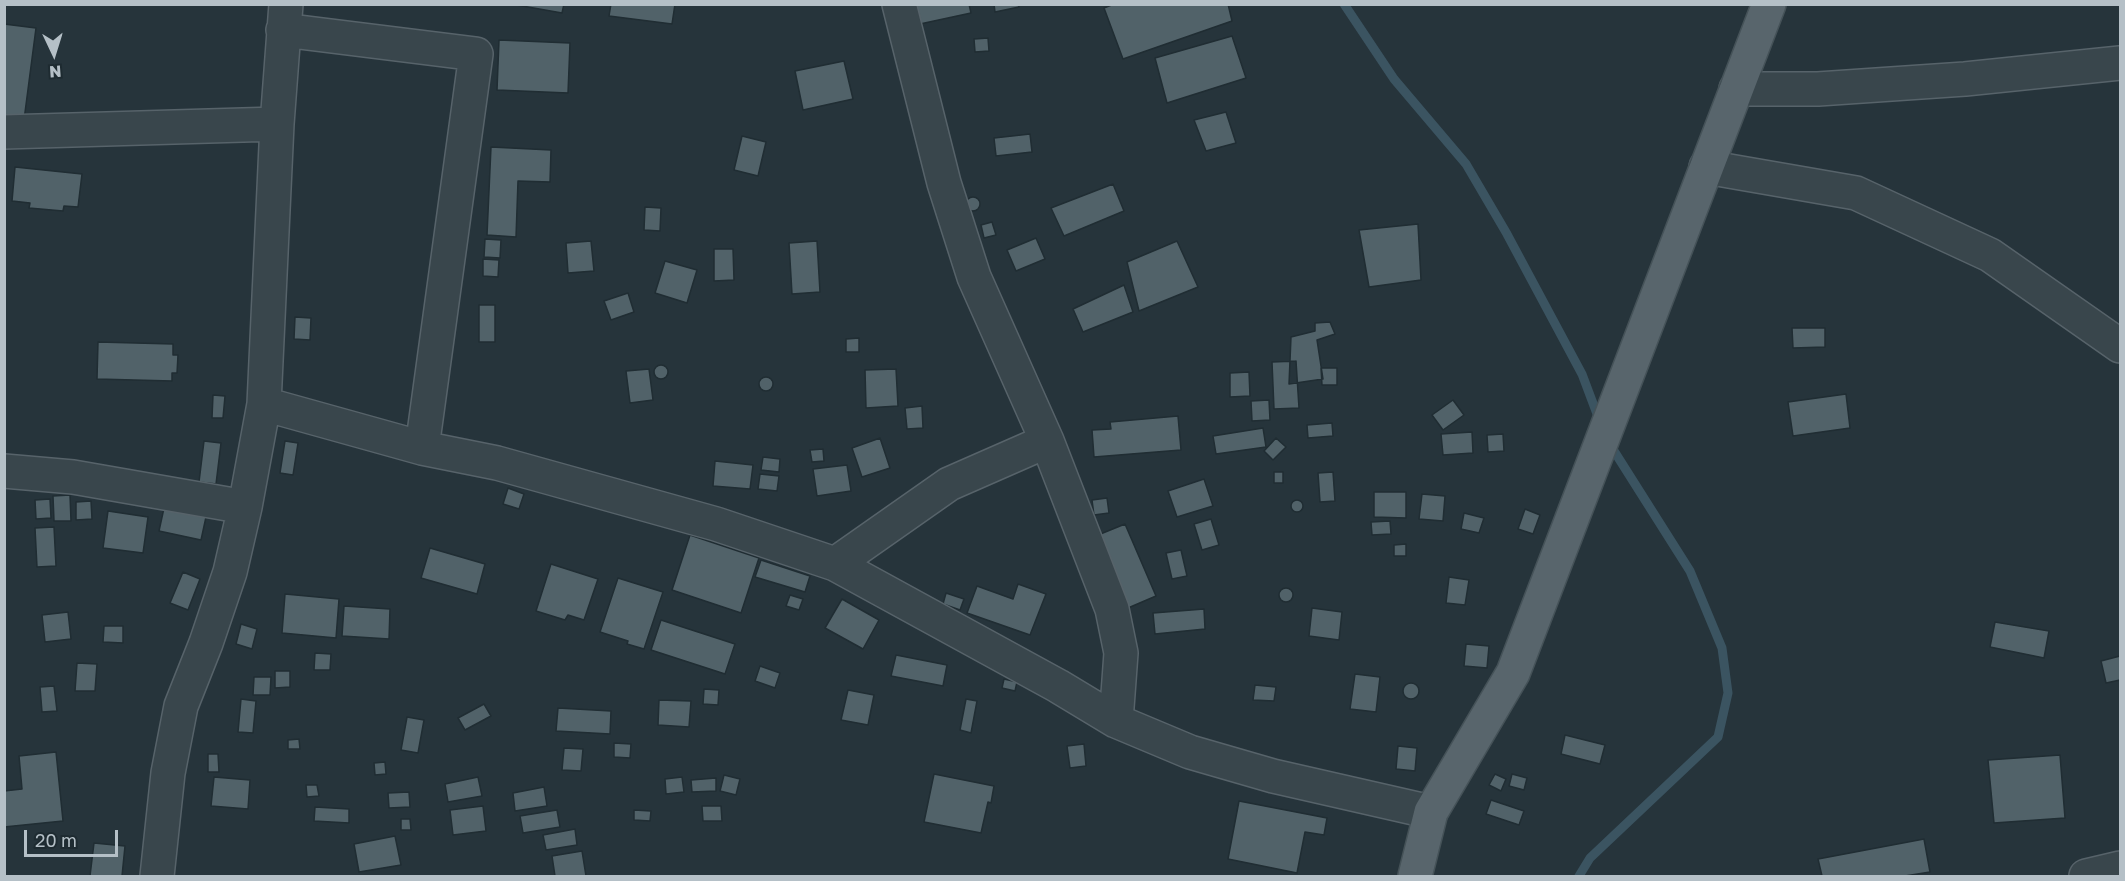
<!DOCTYPE html>
<html>
<head>
<meta charset="utf-8">
<style>
	body { margin:0 }
	#map { position:relative; width:2125px; height:881px; overflow:hidden; background:#26343b; font-family:"Golos Text",sans-serif }
	canvas { display:block }
	.frame { position:absolute; inset:0; border:6px solid #b5c0c7; pointer-events:none }
	.north { position:absolute; left:24px; top:24px; width:60px; height:60px; -webkit-text-stroke:4px #1e2b31; paint-order:stroke; rotate:176deg; font-size:16px; font-weight:700; line-height:24px; text-align:center; color:#b5c0c7 }
	.north::after { content:''; display:block; margin:auto; width:21px; height:27px; background:#b5c0c7; clip-path:polygon(50% 0,100% 100%,50% 72%,0 100%) }
	.scale { position:absolute; left:24px; top:830px; width:94px; height:27px; box-sizing:border-box; border:3px solid #b5c0c7; border-top:0; padding-left:8px; font-size:18px; line-height:21px; white-space:nowrap; color:#b5c0c7; -webkit-text-stroke:4px #1e2b31; paint-order:stroke }
</style>
</head>
<body>
<div id="map">
<canvas width="2125" height="881"></canvas>
<div class="frame"></div>
<div class="north">N</div>
<div class="scale">20 m</div>
</div>
<script>
const c = document.querySelector('canvas').getContext('2d');
c.lineJoin = 'round';
function poly(rows) {
  const path = new Path2D();
  for (const r of rows) {
    if (r.length === 3) {
      path.moveTo(r[0] + r[2], r[1]);
      path.arc(r[0], r[1], r[2], 0, 2 * Math.PI);
      continue;
    }
    path.moveTo(r[0], r[1]);
    for (let i = 2; i < r.length; i += 2) path.lineTo(r[i], r[i + 1]);
  }
  return path;
}
function trace(path, color, width, dash) {
  c.strokeStyle = color;
  c.lineWidth = width;
  c.lineCap = dash ? 'butt' : 'round';
  c.setLineDash(dash || []);
  c.stroke(path);
}
function fill(path, color) {
  c.fillStyle = color;
  c.fill(path, 'evenodd');
}
const stream = poly([
	[1344,4,1394,79,1466,164,1507,234,1582,374,1600,422],
	[1579,876,1590,858,1718,737,1728,693,1722,648,1690,571,1609,443]
]);
const building = poly([
	[511,4,564,4,562,13,511,4],
	[611,4,675,4,672,24,609,16,611,4],
	[916,4,969,4,971,13,920,24,916,4],
	[994,4,1018,4,1019,7,995,12,994,4],
	[1114,4,1228,4,1232,21,1123,59,1104,8,1114,4],
	[4,24,36,28,24,120,4,117,4,24],
	[1232,36,1246,78,1167,103,1155,58,1232,36],
	[988,38,989,51,975,52,974,39,988,38],
	[499,40,570,43,568,93,497,90,499,40],
	[844,61,853,99,803,110,795,71,844,61],
	[1226,112,1236,143,1206,151,1194,120,1226,112],
	[1030,134,1032,152,996,156,994,138,1030,134],
	[742,136,766,142,758,176,734,170,742,136],
	[491,147,551,150,550,182,518,181,516,237,487,235,491,147],
	[15,167,82,174,78,207,64,206,63,211,29,208,30,203,12,201,15,167],
	[1113,184,1124,211,1064,236,1051,208,1113,184],
	[973,204,7],
	[645,207,661,208,660,231,644,230,645,207],
	[992,222,996,235,984,238,981,225,992,222],
	[1418,224,1421,280,1369,287,1359,230,1418,224],
	[1036,238,1045,259,1016,271,1007,250,1036,238],
	[485,239,501,240,500,258,484,257,485,239],
	[591,241,594,271,568,273,566,243,591,241],
	[817,241,820,292,792,294,789,243,817,241],
	[1177,241,1198,287,1139,311,1127,262,1177,241],
	[714,249,733,249,734,280,714,281,714,249],
	[483,259,499,260,498,277,483,276,483,259],
	[665,261,697,270,687,303,655,293,665,261],
	[1124,285,1133,312,1083,332,1073,309,1124,285],
	[628,293,634,312,611,320,604,301,628,293],
	[479,305,495,305,495,342,479,342,479,305],
	[295,317,311,318,310,340,294,339,295,317],
	[1330,322,1335,334,1317,340,1323,379,1289,384,1291,337,1315,331,1315,323,1330,322],
	[1792,328,1825,328,1825,347,1793,348,1792,328],
	[859,338,859,352,846,352,846,339,859,338],
	[98,342,173,344,173,355,178,355,177,373,172,373,172,381,97,379,98,342],
	[1296,361,1299,408,1274,409,1272,362,1296,361],
	[661,372,7],
	[1321,368,1337,368,1337,385,1322,385,1321,368],
	[649,369,653,400,630,403,626,371,649,369],
	[896,369,898,406,866,408,865,370,896,369],
	[1249,372,1250,396,1230,397,1230,373,1249,372],
	[766,384,7],
	[1846,394,1850,428,1793,436,1788,402,1846,394],
	[213,395,225,396,223,418,212,418,213,395],
	[1269,400,1270,420,1252,421,1251,401,1269,400],
	[1453,400,1464,415,1443,430,1432,415,1453,400],
	[922,406,923,428,907,429,905,408,922,406],
	[1178,416,1181,450,1094,457,1092,430,1111,429,1110,422,1178,416],
	[1332,423,1333,436,1308,438,1307,425,1332,423],
	[1263,428,1266,447,1216,454,1213,436,1263,428],
	[1472,432,1473,453,1443,455,1441,434,1472,432],
	[1503,434,1504,451,1488,452,1487,435,1503,434],
	[880,438,890,468,862,477,852,448,880,438],
	[1276,438,1286,447,1273,460,1264,451,1276,438],
	[204,441,221,443,216,484,199,482,204,441],
	[285,441,298,443,293,475,280,473,285,441],
	[823,449,824,461,812,462,810,450,823,449],
	[763,457,780,459,779,472,761,470,763,457],
	[715,461,753,465,750,489,713,486,715,461],
	[847,465,851,491,817,496,813,469,847,465],
	[1274,472,1283,472,1283,483,1274,483,1274,472],
	[1333,472,1335,501,1320,502,1318,473,1333,472],
	[760,474,779,476,777,491,758,489,760,474],
	[1204,479,1213,506,1177,517,1168,491,1204,479],
	[508,488,524,494,519,509,503,504,508,488],
	[1374,492,1406,492,1406,518,1374,517,1374,492],
	[1422,494,1445,496,1443,521,1419,519,1422,494],
	[70,495,71,521,54,521,53,496,70,495],
	[1107,498,1109,513,1094,515,1092,500,1107,498],
	[50,499,51,518,36,519,35,500,50,499],
	[1297,506,6],
	[91,501,92,519,76,520,76,502,91,501],
	[164,508,206,517,201,540,159,531,164,508],
	[1525,509,1540,515,1533,534,1518,529,1525,509],
	[108,511,148,517,143,553,103,548,108,511],
	[1464,513,1484,518,1479,533,1461,529,1464,513],
	[1211,519,1219,545,1202,550,1194,524,1211,519],
	[1390,521,1391,534,1372,535,1371,522,1390,521],
	[1125,524,1156,596,1128,608,1098,535,1125,524],
	[54,527,56,566,37,567,35,528,54,527],
	[690,535,759,558,741,613,672,590,690,535],
	[1406,544,1406,556,1394,556,1394,545,1406,544],
	[430,548,485,564,477,594,421,578,430,548],
	[1181,550,1187,576,1172,579,1166,553,1181,550],
	[761,560,810,576,805,592,755,577,761,560],
	[551,564,598,579,584,620,568,615,565,620,536,611,551,564],
	[183,572,200,579,188,610,170,603,183,572],
	[1449,577,1469,580,1465,605,1446,603,1449,577],
	[618,578,663,592,644,649,627,644,628,641,600,632,618,578],
	[1018,584,1046,594,1030,635,967,613,977,586,1013,599,1018,584],
	[1286,595,7],
	[946,593,964,599,960,610,943,604,946,593],
	[285,594,339,599,336,638,282,633,285,594],
	[790,595,803,599,799,610,786,606,790,595],
	[842,599,879,620,863,649,825,628,842,599],
	[344,606,390,609,389,639,342,636,344,606],
	[1312,608,1342,612,1339,640,1309,636,1312,608],
	[1204,609,1205,629,1155,634,1153,613,1204,609],
	[68,612,71,639,45,642,42,615,68,612],
	[661,620,735,644,725,674,651,650,661,620],
	[1995,622,2049,631,2044,658,1990,647,1995,622],
	[241,624,257,629,252,649,236,644,241,624],
	[104,626,123,626,123,643,103,642,104,626],
	[1466,644,1489,646,1487,668,1464,666,1466,644],
	[315,653,331,654,330,670,314,670,315,653],
	[896,655,947,665,943,686,891,676,896,655],
	[2120,656,2120,680,2106,683,2101,661,2120,656],
	[77,663,97,664,95,691,75,691,77,663],
	[760,666,780,673,775,688,755,681,760,666],
	[275,671,290,671,290,687,275,688,275,671],
	[1355,674,1380,677,1376,712,1350,709,1355,674],
	[254,677,271,677,270,695,253,695,254,677],
	[1004,679,1017,682,1015,691,1002,688,1004,679],
	[1411,691,8],
	[1255,685,1276,687,1274,701,1253,700,1255,685],
	[54,686,57,711,42,712,40,687,54,686],
	[704,689,719,690,718,705,703,704,704,689],
	[848,690,874,695,868,725,841,720,848,690],
	[241,699,256,701,253,733,238,732,241,699],
	[966,699,977,701,971,733,960,730,966,699],
	[659,700,691,701,689,727,658,725,659,700],
	[484,704,491,716,465,730,458,718,484,704],
	[558,708,611,711,610,734,556,731,558,708],
	[407,717,424,720,418,753,401,750,407,717],
	[1565,735,1605,745,1600,764,1561,754,1565,735],
	[299,739,300,749,288,749,288,740,299,739],
	[614,743,631,744,630,758,614,757,614,743],
	[1084,744,1086,766,1070,768,1067,746,1084,744],
	[1398,746,1417,748,1415,771,1396,769,1398,746],
	[564,748,583,749,581,771,562,770,564,748],
	[56,752,63,821,4,827,4,791,22,789,19,756,56,752],
	[208,754,218,754,219,772,208,772,208,754],
	[2060,755,2065,818,1994,823,1988,760,2060,755],
	[385,762,386,774,375,775,374,763,385,762],
	[934,774,994,786,991,803,988,802,981,833,924,822,934,774],
	[1495,774,1506,779,1501,791,1489,785,1495,774],
	[1512,774,1527,778,1524,790,1509,786,1512,774],
	[724,775,740,779,736,795,720,791,724,775],
	[214,777,250,780,248,809,211,806,214,777],
	[478,777,482,796,448,802,445,784,478,777],
	[682,777,684,792,666,794,665,779,682,777],
	[716,778,716,791,692,792,691,780,716,778],
	[306,785,317,785,319,796,307,797,306,785],
	[544,787,547,806,515,811,513,793,544,787],
	[409,792,410,807,389,808,388,793,409,792],
	[1491,800,1524,811,1519,825,1486,814,1491,800],
	[1239,801,1327,818,1324,835,1305,832,1297,873,1228,859,1239,801],
	[483,806,486,831,453,835,450,810,483,806],
	[702,806,721,806,722,821,703,821,702,806],
	[315,807,349,809,349,823,314,821,315,807],
	[557,810,560,827,523,833,520,816,557,810],
	[634,810,651,811,650,821,634,820,634,810],
	[401,819,410,819,411,830,401,830,401,819],
	[575,829,577,845,546,850,543,835,575,829],
	[395,836,401,865,359,872,354,844,395,836],
	[1924,839,1930,872,1905,876,1822,876,1818,859,1924,839],
	[94,843,125,846,122,876,90,876,94,843],
	[582,851,586,876,555,876,552,856,582,851]
]);
const minor = poly([
	[899,4,944,183,974,277,1047,441,1112,609,1121,653,1116,721],
	[283,30,476,54,422,448],
	[1736,89,1818,89,1965,79,2120,63],
	[4,132,277,124],
	[1706,167,1856,193,1990,255,2120,346],
	[264,404,422,448,497,463,716,524,835,564,1058,686,1116,721,1190,752,1273,776,1431,812],
	[4,471,73,477,245,507],
	[835,564,949,484,1047,441],
	[157,876,168,773,181,706,206,643,230,572,245,507,264,404,277,124,286,4],
	[2086,876,2120,868]
]);
const major = poly([
	[1415,876,1431,812,1513,673,1769,4]
]);
trace(stream, '#3b5461', 9);
fill(building, '#516269');
trace(building, '#202d33', 1.5);
trace(minor, '#57636a', 36);
trace(major, '#455258', 36);
trace(minor, '#39464c', 33);
trace(major, '#58656c', 33);
</script>
</body>
</html>
